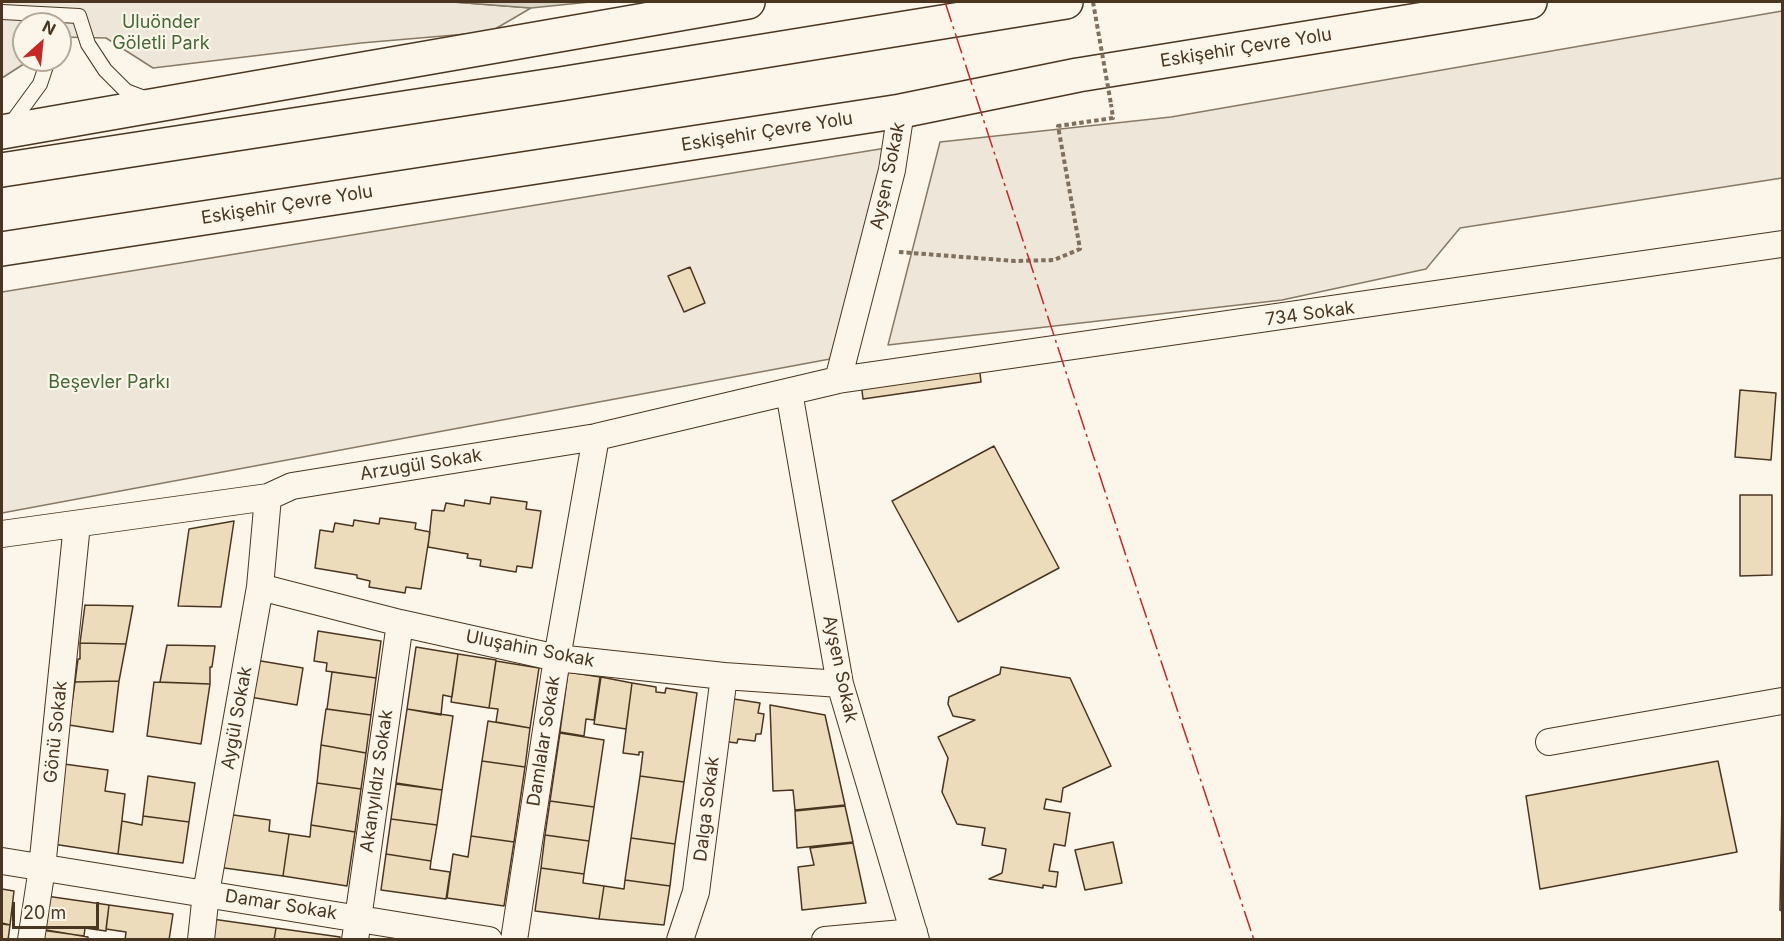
<!DOCTYPE html>
<html>
<head>
<meta charset="utf-8">
<style>
	body { margin:0 }
	#map { position:relative; width:1784px; height:941px; overflow:hidden; background:#fbf6e9; font-family:Inter,sans-serif }
	canvas { display:block }
	.frame { position:absolute; inset:0; border:3px solid #4a3520; pointer-events:none }
	.north { position:absolute; left:12px; top:12px; width:60px; height:60px; box-sizing:border-box; background:#fbf6e9; border:2px solid #b4a999; border-radius:50%; rotate:27deg; font-size:16px; font-weight:700; line-height:24px; text-align:center; color:#4a3520 }
	.north::after { content:''; display:block; margin:auto; width:21px; height:27px; background:#c62828; clip-path:polygon(50% 0,100% 100%,50% 72%,0 100%) }
	.scale { position:absolute; left:12px; top:902px; width:87px; height:27px; box-sizing:border-box; border:3px solid #4a3520; border-top:0; padding-left:8px; font-size:18px; line-height:21px; white-space:nowrap; color:#4a3520; -webkit-text-stroke:4px #fbf6e9; paint-order:stroke }
</style>
</head>
<body>
<div id="map">
<canvas width="1784" height="941"></canvas>
<div class="frame"></div>
<div class="north">N</div>
<div class="scale">20 m</div>
</div>
<script>
const c = document.querySelector('canvas').getContext('2d');
c.lineJoin = 'round';
function fill(path, color) {
  c.fillStyle = color;
  c.fill(path, 'evenodd');
}
function poly(rows) {
  const path = new Path2D();
  for (const r of rows) {
    path.moveTo(r[0], r[1]);
    for (let i = 2; i < r.length; i += 2) path.lineTo(r[i], r[i + 1]);
  }
  return path;
}
function trace(path, color, width, dash) {
  c.strokeStyle = color;
  c.lineWidth = width;
  c.lineCap = dash ? 'butt' : 'round';
  c.setLineDash(dash || []);
  c.stroke(path);
}
function write(font, color, halo, rows, align = 'center') {
  c.font = font + ' Inter,sans-serif';
  c.lineWidth = 4.5;
  c.setLineDash([]);
  c.textBaseline = 'middle';
  c.strokeStyle = halo;
  c.fillStyle = color;
  for (const [text, x, y, turn = 0] of rows) {
    c.save();
    c.translate(x, y);
    c.rotate((+turn || 0) * Math.PI / 180);
    c.textAlign = isNaN(turn) ? turn : align;
    if (halo) c.strokeText(text, 0, 0);
    c.fillText(text, 0, 0);
    c.restore();
  }
}
const green = poly([
	[2,2,453,2,531,8,490,32,361,43,153,68,106,38,60,37,60,24,24,24,24,60,30,60,2,78,2,2],
	[1782,11,1782,178,1460,228,1426,269,1282,300,888,345,940,142,1171,117,1782,11],
	[886,148,830,359,2,513,2,292,886,148]
]);
const water = poly([
	[453,2,590,2,531,8,453,2]
]);
const building = poly([
	[690,267,705,303,684,312,668,276,690,267],
	[979,365,981,382,863,399,861,382,979,365],
	[1740,390,1776,393,1771,460,1735,457,1740,390],
	[994,446,1059,568,958,622,892,501,994,446],
	[1740,495,1772,495,1772,575,1740,576,1740,495],
	[491,497,527,502,526,509,541,511,532,568,517,566,516,572,480,566,481,560,467,558,468,554,428,547,432,510,444,511,446,503,464,506,465,500,490,504,491,497],
	[380,518,416,523,415,529,430,532,421,589,406,587,405,593,369,587,370,581,357,578,357,575,315,568,320,530,333,532,335,523,353,526,354,520,379,524,380,518],
	[234,521,221,607,178,606,189,529,234,521],
	[85,605,133,606,126,644,80,643,85,605],
	[318,631,381,641,376,678,326,671,327,663,314,661,318,631],
	[80,643,126,644,119,681,75,682,78,659,80,659,80,643],
	[167,645,215,646,212,667,210,667,210,684,160,682,167,645],
	[416,647,458,654,452,697,443,695,441,715,407,709,416,647],
	[458,654,496,660,489,708,451,702,458,654],
	[255,660,303,668,297,705,250,697,255,660],
	[496,661,539,668,530,728,496,722,498,709,489,708,496,661],
	[1001,667,1070,678,1111,766,1063,788,1061,802,1046,799,1044,809,1070,813,1065,846,1054,844,1049,871,1058,872,1056,887,1043,885,1043,888,989,879,1002,873,1006,849,982,845,985,828,957,824,942,792,948,758,938,737,975,720,953,716,948,704,949,697,1000,674,1001,667],
	[332,672,376,678,371,715,327,709,332,672],
	[568,672,600,677,594,720,586,719,584,736,560,732,568,672],
	[601,677,632,683,626,729,594,724,601,677],
	[119,681,113,732,69,725,75,682,119,681],
	[154,682,210,684,201,744,147,736,154,682],
	[632,683,656,687,656,692,665,693,666,688,697,693,684,782,640,776,643,752,639,752,639,755,623,753,632,683],
	[727,698,760,703,758,713,764,714,761,734,756,734,755,741,738,739,737,743,721,741,727,698],
	[770,705,825,715,845,805,795,810,793,790,773,791,770,705],
	[326,709,371,715,366,753,321,745,326,709],
	[407,709,453,716,442,790,396,783,407,709],
	[488,721,530,728,525,767,482,761,488,721],
	[560,733,604,740,594,807,550,801,560,733],
	[321,745,366,753,361,789,317,783,321,745],
	[482,761,525,767,514,842,471,836,482,761],
	[1718,761,1737,852,1540,889,1526,796,1718,761],
	[64,764,108,770,105,791,125,794,118,854,53,844,64,764],
	[148,776,195,783,189,822,143,816,148,776],
	[640,776,684,782,675,844,631,838,640,776],
	[317,783,361,789,355,832,311,825,317,783],
	[396,784,442,790,437,825,391,819,396,784],
	[1782,800,1782,911,1780,910,1782,800],
	[550,801,594,807,589,841,545,835,550,801],
	[845,806,853,842,797,848,795,811,845,806],
	[226,814,270,820,269,831,289,834,283,876,217,867,226,814],
	[143,816,189,822,183,863,118,854,122,821,142,825,143,816],
	[391,819,437,825,431,861,386,854,391,819],
	[311,825,355,832,347,886,283,876,289,834,310,837,311,825],
	[545,835,589,841,584,874,541,868,545,835],
	[471,836,514,842,504,906,447,898,453,854,468,857,471,836],
	[631,838,675,844,670,886,625,880,631,838],
	[1113,842,1122,883,1085,890,1075,850,1113,842],
	[853,843,866,903,802,910,798,867,814,865,810,848,853,843],
	[386,854,431,861,430,869,450,872,446,899,381,890,386,854],
	[541,868,584,874,583,883,604,886,599,919,535,911,541,868],
	[625,880,670,886,664,925,599,919,604,886,624,889,625,880],
	[2,889,14,891,10,925,2,923,2,889],
	[46,896,109,905,106,931,85,928,84,936,41,930,46,896],
	[109,905,173,914,169,940,125,940,126,932,106,929,109,905],
	[212,919,276,928,274,940,209,940,212,919],
	[2,924,10,925,8,940,2,940,2,924],
	[276,928,340,937,339,940,274,940,276,928],
	[40,929,88,937,88,940,38,940,40,929]
]);
const path = poly([
	[899,252,1015,261,1054,260,1080,249,1058,126,1113,118,1111,104]
]);
const service = poly([
	[2,12,79,16,88,44,105,70,126,91,147,99],
	[10,125,40,84,48,60]
]);
const minor = poly([
	[838,380,892,170,901,111],
	[789,392,840,684,916,940],
	[2,534,268,497,292,486,596,437,838,380,1782,244],
	[260,587,400,623,557,658,724,676,840,684],
	[1549,742,1782,701],
	[2,861,489,940],
	[31,940,42,868,77,524],
	[201,940,206,893,260,587,268,497],
	[355,940,400,623],
	[514,940,557,658,596,437],
	[680,940,696,892,724,676],
	[825,940,914,932]
]);
const trunk = poly([
	[2,132,748,2],
	[2,170,560,84,1066,2],
	[2,249,901,111,1078,75,1530,2]
]);
const pathBridge = poly([
	[1093,2,1111,104]
]);
const power = poly([
	[945,2,1128,562,1254,940]
]);
const parkNames = [
	["Uluönder",161,23],
	["Göletli Park",161,44],
	["Beşevler Parkı",109,383]
];
const streetNames = [
	["Eskişehir Çevre Yolu",1246,48,-9],
	["Eskişehir Çevre Yolu",767,132,-9],
	["Ayşen Sokak",888,176,-78],
	["Eskişehir Çevre Yolu",287,205,-9],
	["734 Sokak",1310,314,-8],
	["Arzugül Sokak",421,465,-9],
	["Uluşahin Sokak",530,649,11],
	["Ayşen Sokak",840,669,78],
	["Aygül Sokak",237,718,-80],
	["Gönü Sokak",56,732,-84],
	["Damlalar Sokak",544,741,-81],
	["Akanyıldız Sokak",377,781,-82],
	["Dalga Sokak",707,809,-83],
	["Damar Sokak",281,905,9]
];
fill(green, '#ede6d9');
trace(green, '#887966', 1.5);
fill(water, '#dcd4c6');
trace(water, '#887966', 1.5);
fill(building, '#ecdcbc');
trace(building, '#4a3520', 1.5);
trace(service, '#4a3520', 16);
trace(minor, '#4a3520', 28);
trace(trunk, '#4a3520', 36);
trace(path, '#7f6f5c', 4, [4.5, 3]);
trace(service, '#fbf6e9', 14);
trace(minor, '#fbf6e9', 26);
trace(trunk, '#fbf6e9', 33);
trace(pathBridge, '#7f6f5c', 4, [4.5, 3]);
trace(power, '#c62828', 1.5, [21, 4.5, 3, 4.5]);
write('18px', '#436837', '#fbf6e9', parkNames);
write('18px', '#4a3520', '#fbf6e9', streetNames);
</script>
</body>
</html>
